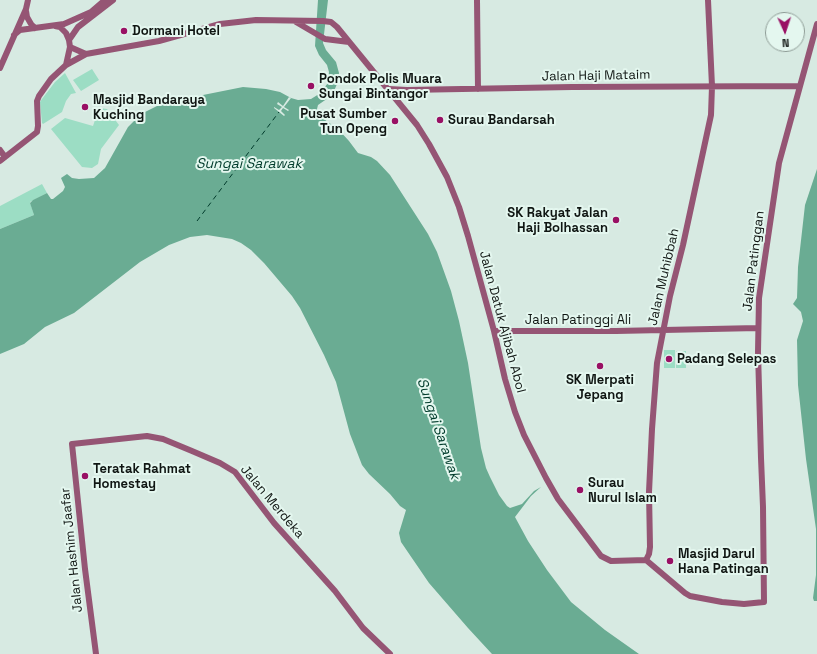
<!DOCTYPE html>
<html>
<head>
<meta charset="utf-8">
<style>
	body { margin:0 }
	#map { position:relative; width:817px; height:654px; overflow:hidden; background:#d7eae2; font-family:"Space Grotesk",sans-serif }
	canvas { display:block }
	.north { position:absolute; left:765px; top:12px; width:40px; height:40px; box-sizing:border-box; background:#e4f7ef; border:1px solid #8f9d97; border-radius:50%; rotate:177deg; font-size:11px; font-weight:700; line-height:16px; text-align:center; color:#101613 }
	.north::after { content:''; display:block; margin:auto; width:14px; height:18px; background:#991064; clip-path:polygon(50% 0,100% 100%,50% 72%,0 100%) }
</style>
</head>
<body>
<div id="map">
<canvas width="817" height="654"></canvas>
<div class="north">N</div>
</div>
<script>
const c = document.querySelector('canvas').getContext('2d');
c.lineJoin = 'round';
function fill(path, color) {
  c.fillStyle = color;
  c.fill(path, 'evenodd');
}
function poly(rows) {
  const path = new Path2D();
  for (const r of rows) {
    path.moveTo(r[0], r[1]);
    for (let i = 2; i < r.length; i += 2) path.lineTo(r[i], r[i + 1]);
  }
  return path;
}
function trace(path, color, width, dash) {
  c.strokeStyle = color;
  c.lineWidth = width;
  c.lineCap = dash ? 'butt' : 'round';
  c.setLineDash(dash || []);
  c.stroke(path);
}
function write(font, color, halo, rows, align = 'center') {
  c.font = font + ' "Space Grotesk",sans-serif';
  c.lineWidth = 4;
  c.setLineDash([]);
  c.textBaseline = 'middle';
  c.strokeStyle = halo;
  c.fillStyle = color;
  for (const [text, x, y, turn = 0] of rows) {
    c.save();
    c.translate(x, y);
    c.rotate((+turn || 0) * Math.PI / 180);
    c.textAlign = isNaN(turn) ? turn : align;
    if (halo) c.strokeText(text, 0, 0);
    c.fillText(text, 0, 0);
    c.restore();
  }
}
const green = poly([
	[92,69,99,80,81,91,73,80],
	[65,73,76,93,71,94,66,101,62,112,43,124,42,123,40,102,42,99,55,82],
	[99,108,107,109,119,125,101,149,98,164,92,168,82,167,51,129,65,118,93,126],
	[42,184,47,193,30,202,34,215,0,229,0,206],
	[664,350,675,350,675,368,664,368],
	[676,351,686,351,686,368,676,368]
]);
const water = poly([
	[318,0,328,0,323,43,326,50,336,62,339,73,337,84,334,91,331,96,318,105,317,109,318,115,338,129,349,141,358,153,371,157,377,161,390,175,428,234,437,252,451,291,459,321,468,363,481,448,486,468,490,477,499,495,507,506,510,508,522,504,534,491,541,487,531,496,515,517,528,541,547,570,571,602,605,630,639,654,492,654,468,628,429,583,401,542,399,533,406,510,400,506,390,494,369,474,362,465,350,434,336,382,324,355,300,308,292,296,264,263,251,250,241,243,232,239,207,235,190,237,169,245,140,262,74,313,45,327,24,344,0,354,0,229,34,215,30,203,33,200,47,193,51,199,53,199,63,191,65,187,61,178,67,174,72,178,79,179,94,178,105,168,128,127,141,114,159,105,178,100,243,87,266,89,280,92,291,98,298,100,311,99,319,94,328,83,329,72,327,65,319,55,315,46],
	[817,169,817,601,814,601,813,598,816,575,816,529,806,459,798,385,797,340,803,321,801,312,793,304,797,298,798,267,805,205]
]);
const pier = poly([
	[289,97,291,98,284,107,289,110,288,111,283,108,281,111,285,115,284,116,274,108,274,107,279,110,282,107,277,104,278,102,283,106]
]);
const ferry = poly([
	[197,221,279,112]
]);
const secondary = poly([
	[477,0,478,89],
	[26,11,27,17,31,24,35,28],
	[296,22,325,39,349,42],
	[55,26,60,27,66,33,69,40,70,47,86,54],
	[14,35,20,30,64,24,91,12,105,0],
	[69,40,78,27,113,0],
	[66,65,86,54,159,41,220,24,256,20,323,21,331,22,337,27,417,125,429,144,447,177,459,207,468,236,494,331,505,379,515,412,524,435,546,478,558,499,601,556,611,561,646,560],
	[0,68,26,9,28,0],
	[389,89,407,90,572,87,800,86],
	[0,150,5,157],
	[0,161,37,132,38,126,37,101,39,96,51,79,66,65,70,47],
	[494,331,616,331,758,328],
	[646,560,685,593,690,596,722,602,744,604,764,602,763,507,761,458,758,352,759,298,779,163,817,24],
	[646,560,649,554,650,547,649,492,652,429,657,363,670,296,683,245,711,115,712,86,708,0],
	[96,654,85,569,72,444,147,436,163,439,192,451,220,463,235,472,274,523,335,591,363,628,390,654]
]);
const markers = [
	[124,31,4,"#991064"],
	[311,86,4,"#991064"],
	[85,107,4,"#991064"],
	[440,120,4,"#991064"],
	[395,121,4,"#991064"],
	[616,220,4,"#991064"],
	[669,359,4,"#991064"],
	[600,366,4,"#991064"],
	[85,476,4,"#991064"],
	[580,490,4,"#991064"],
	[670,561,4,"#991064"]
];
const poiNames = [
	["Dormani Hotel",132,31],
	["Pondok Polis Muara",319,79],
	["Sungai Bintangor",319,94],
	["Masjid Bandaraya",93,100],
	["Kuching",93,115],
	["Pusat Sumber",387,114,"right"],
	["Tun Openg",387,129,"right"],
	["Surau Bandarsah",448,120],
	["SK Rakyat Jalan",608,213,"right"],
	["Haji Bolhassan",608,228,"right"],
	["Padang Selepas",677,359],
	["SK Merpati",600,380,"center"],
	["Jepang",600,395,"center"],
	["Teratak Rahmat",93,469],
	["Homestay",93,484],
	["Surau",588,483],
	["Nurul Islam",588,498],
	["Masjid Darul",678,554],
	["Hana Patingan",678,569]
];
const streetNames = [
	["Jalan Haji Mataim",596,76,-1],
	["Jalan Patinggan",754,261,-83],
	["Jalan Muhibbah",664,277,-77],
	["Jalan Patinggi Ali",578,320],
	["Jalan Datuk Ajibah Abol",502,322,75],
	["Jalan Merdeka",272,502,50],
	["Jalan Hashim Jaafar",72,550,-96]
];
const waterNames = [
	["Sungai Sarawak",249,164],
	["Sungai Sarawak",438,429,71]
];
fill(green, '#9cddc4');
fill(water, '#6aac93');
fill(pier, '#d7eae2');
trace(ferry, '#003b2b', 1, [5, 4]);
trace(secondary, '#955574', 6);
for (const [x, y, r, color] of markers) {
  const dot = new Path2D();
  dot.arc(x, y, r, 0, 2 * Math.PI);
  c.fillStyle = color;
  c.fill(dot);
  trace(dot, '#e4f7ef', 1.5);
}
write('bold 13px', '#101613', '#e4f7ef', poiNames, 'left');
write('13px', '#101613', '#e4f7ef', streetNames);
write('italic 14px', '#003b2b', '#e4f7ef', waterNames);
</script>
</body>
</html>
